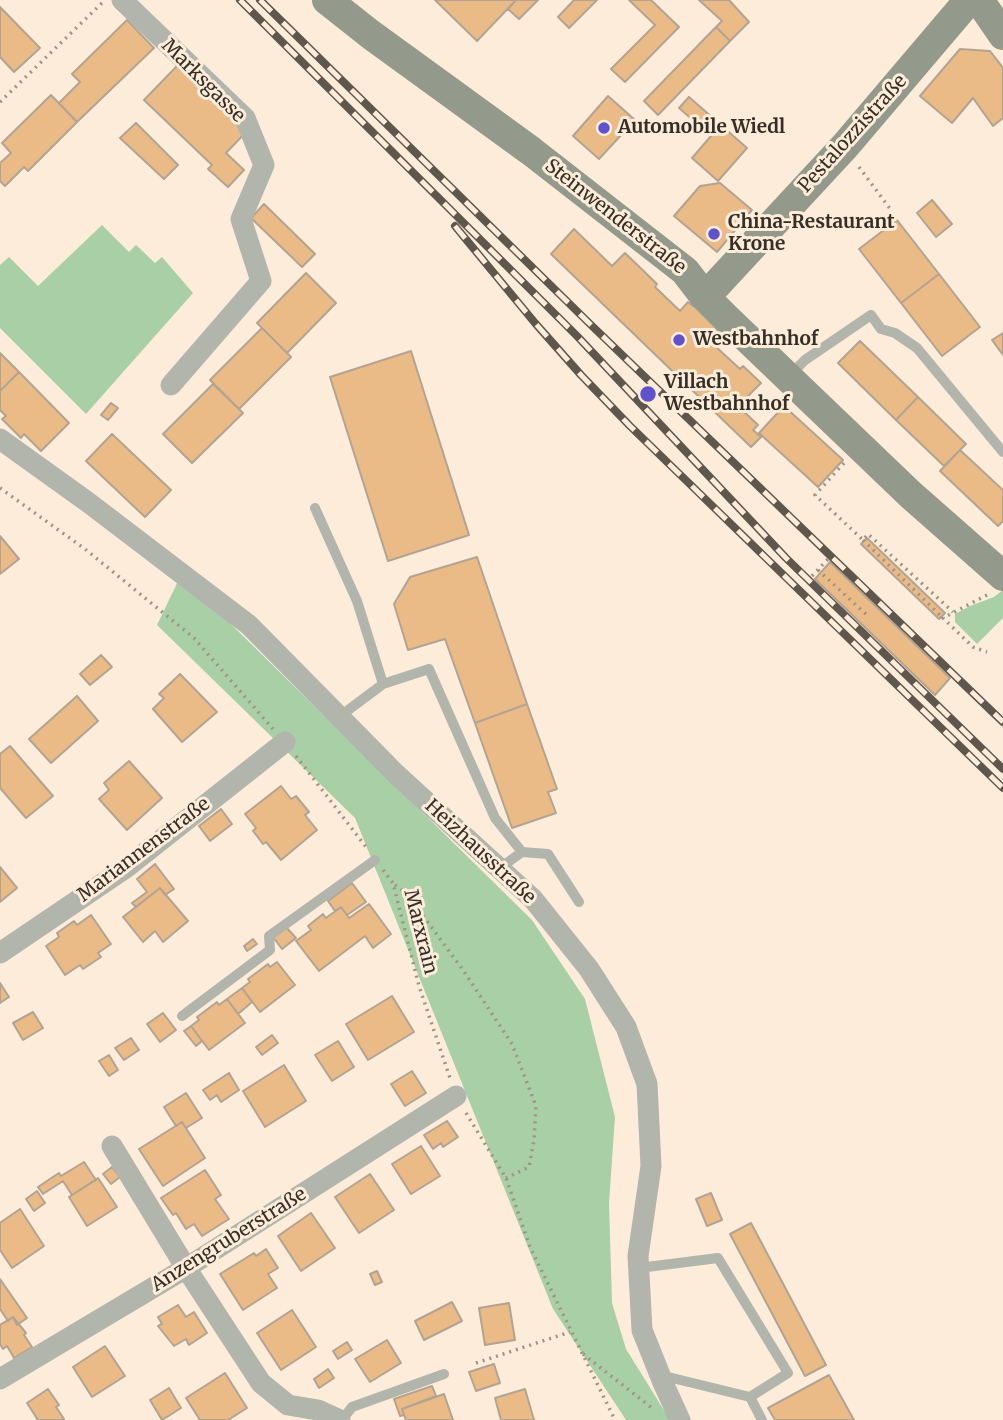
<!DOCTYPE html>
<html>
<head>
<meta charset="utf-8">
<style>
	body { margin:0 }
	canvas { display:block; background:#fdecd9 }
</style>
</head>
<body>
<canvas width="1003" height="1420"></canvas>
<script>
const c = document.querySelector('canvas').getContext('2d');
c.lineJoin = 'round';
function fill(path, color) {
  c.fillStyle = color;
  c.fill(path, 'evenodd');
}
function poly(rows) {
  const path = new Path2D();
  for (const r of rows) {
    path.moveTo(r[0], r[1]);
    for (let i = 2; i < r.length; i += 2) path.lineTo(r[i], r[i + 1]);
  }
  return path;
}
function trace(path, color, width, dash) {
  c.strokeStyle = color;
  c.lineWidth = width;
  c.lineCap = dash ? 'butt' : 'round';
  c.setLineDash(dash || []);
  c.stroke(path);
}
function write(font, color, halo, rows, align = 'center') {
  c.font = font + ' Merriweather,serif';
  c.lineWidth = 6;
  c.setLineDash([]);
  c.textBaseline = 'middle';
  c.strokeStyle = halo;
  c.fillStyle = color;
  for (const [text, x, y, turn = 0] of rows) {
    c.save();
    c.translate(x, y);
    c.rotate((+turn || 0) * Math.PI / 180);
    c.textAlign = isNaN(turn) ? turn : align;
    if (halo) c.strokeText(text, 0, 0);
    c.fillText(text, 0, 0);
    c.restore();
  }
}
const green = poly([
	[102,225,129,252,136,245,155,263,162,257,193,293,86,414,0,328,0,265,9,257,38,286],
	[181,575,532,920,585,999,615,1117,609,1203,612,1303,626,1349,670,1420,626,1420,553,1309,355,818,157,625],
	[1003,590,1003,618,977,644,955,622,955,614,970,606,994,597]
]);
const building = poly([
	[435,0,516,0,477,41,435,0],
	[516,0,538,0,519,19,508,9,516,0],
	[574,0,597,0,569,28,558,17,574,0],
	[629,0,651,0,679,27,625,82,611,69,655,25,629,0],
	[699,0,729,0,749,22,730,41,716,27,722,21,699,0],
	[0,7,40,48,14,72,0,57,0,7],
	[127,20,154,48,77,122,59,103,80,82,72,74,127,20],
	[716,27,730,41,658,115,644,101,716,27],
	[960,49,990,51,1003,68,1003,118,993,126,973,98,952,123,920,96,960,49],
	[178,65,247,131,226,153,244,170,228,187,208,169,212,165,144,100,178,65],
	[51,95,77,122,28,171,24,167,5,186,0,181,0,163,11,153,2,143,51,95],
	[608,96,635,120,599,159,573,136,608,96],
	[689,97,747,148,718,181,692,158,711,136,679,108,689,97],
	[136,123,178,165,164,179,120,138,136,123],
	[720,183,752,210,717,252,674,216,700,186,720,183],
	[932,200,952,224,936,237,917,213,932,200],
	[264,204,315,254,302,267,251,218,264,204],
	[897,220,939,274,901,303,859,249,897,220],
	[574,229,612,266,625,253,657,284,655,287,680,311,688,302,693,306,695,304,723,335,714,345,740,369,743,366,761,383,738,406,758,425,753,430,761,437,751,447,551,254,574,229],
	[306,273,336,303,287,353,257,323,306,273],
	[939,274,980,327,942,356,901,303,939,274],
	[262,328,291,357,239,409,210,380,262,328],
	[1003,333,1003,355,992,340,1003,333],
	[860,341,918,397,896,420,838,363,860,341],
	[411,351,469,535,388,561,330,377,411,351],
	[0,353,19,372,0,391,0,353],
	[19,372,69,423,41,451,24,434,21,438,2,419,6,416,0,410,0,391,19,372],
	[213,384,243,413,192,463,163,434,213,384],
	[918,397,966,444,944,466,896,420,918,397],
	[111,403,118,408,108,420,101,415,111,403],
	[784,406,843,460,818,487,759,433,784,406],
	[112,434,171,490,145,517,86,461,112,434],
	[960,450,1003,490,1003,521,998,526,940,471,960,450],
	[0,536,19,559,0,574,0,536],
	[867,538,945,613,939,619,861,544,867,538],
	[477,557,527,704,475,723,445,639,408,650,394,604,410,577,477,557],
	[830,562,950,678,935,695,815,579,830,562],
	[101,655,112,667,90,685,80,674,101,655],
	[180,674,217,712,182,742,153,709,164,698,159,694,180,674],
	[77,696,98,721,51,763,29,739,77,696],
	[527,704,557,789,548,792,556,813,512,828,475,723,527,704],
	[10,746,53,796,26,818,0,788,0,754,10,746],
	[129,761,162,798,127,830,99,799,109,790,104,783,129,761],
	[281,786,291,799,296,796,309,812,305,815,317,830,281,860,266,842,263,844,253,831,256,828,245,814,281,786],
	[221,809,232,824,210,841,199,826,221,809],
	[155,864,174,889,165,895,160,888,136,907,132,903,147,892,137,879,155,864],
	[0,867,17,888,0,902,0,867],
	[352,883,366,902,347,915,341,907,335,911,328,901,352,883],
	[160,888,188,921,163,942,155,931,143,942,123,917,160,888],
	[369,904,391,934,373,948,365,936,319,971,296,941,311,930,308,926,323,914,326,918,341,907,349,918,369,904],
	[91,915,111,944,98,953,101,957,83,969,80,965,65,975,46,946,59,937,57,933,74,921,77,925,91,915],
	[286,927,296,938,282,949,273,937,286,927],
	[253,939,257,944,247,951,244,946,253,939],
	[277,962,295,985,260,1012,242,988,250,982,248,979,268,964,270,967,277,962],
	[0,983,9,997,0,1003,0,983],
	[242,988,252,1002,238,1014,227,999,242,988],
	[392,996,414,1032,368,1060,346,1024,392,996],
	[227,999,245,1023,209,1050,191,1026,199,1020,197,1017,217,1002,219,1005,227,999],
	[33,1012,43,1028,23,1040,13,1023,33,1012],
	[163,1013,176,1030,160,1042,147,1024,163,1013],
	[191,1026,202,1041,196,1046,184,1031,191,1026],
	[272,1035,278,1043,262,1055,256,1047,272,1035],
	[131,1038,139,1050,124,1060,115,1048,131,1038],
	[338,1041,354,1067,332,1081,315,1055,338,1041],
	[109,1055,118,1070,109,1076,99,1061,109,1055],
	[284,1065,306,1101,265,1127,243,1091,284,1065],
	[412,1071,426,1093,405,1106,391,1084,412,1071],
	[229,1073,239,1090,221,1102,217,1095,210,1100,203,1090,229,1073],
	[186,1093,202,1118,186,1128,182,1122,176,1126,164,1107,186,1093],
	[447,1121,458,1137,443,1147,441,1143,433,1149,424,1135,447,1121],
	[182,1122,205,1158,163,1186,139,1149,182,1122],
	[421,1146,440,1176,411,1194,392,1164,421,1146],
	[84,1162,96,1180,72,1195,63,1181,43,1194,38,1187,59,1173,61,1176,84,1162],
	[112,1167,120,1177,111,1184,103,1174,112,1167],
	[205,1170,221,1195,215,1199,229,1219,202,1236,194,1224,186,1229,176,1213,173,1215,161,1198,205,1170],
	[370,1174,394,1210,359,1233,335,1197,370,1174],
	[98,1178,117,1207,87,1226,69,1197,98,1178],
	[37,1191,45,1203,34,1211,26,1199,37,1191],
	[711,1193,722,1220,707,1226,696,1199,711,1193],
	[20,1209,44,1246,12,1268,0,1250,0,1223,20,1209],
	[311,1213,335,1248,301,1271,278,1236,311,1213],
	[751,1223,826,1365,805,1376,730,1234,751,1223],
	[266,1249,278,1268,268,1274,277,1288,243,1310,220,1274,254,1253,256,1256,266,1249],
	[377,1271,382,1282,375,1285,370,1274,377,1271],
	[0,1279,27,1318,17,1325,13,1317,8,1321,0,1309,0,1279],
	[452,1302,462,1321,424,1340,415,1321,452,1302],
	[509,1303,515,1340,485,1345,479,1308,509,1303],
	[178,1305,186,1317,194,1312,207,1333,189,1345,186,1339,174,1346,158,1326,162,1324,158,1317,178,1305],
	[292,1310,316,1347,281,1370,257,1333,292,1310],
	[13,1317,26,1333,24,1335,32,1347,14,1358,7,1346,3,1349,0,1344,0,1325,13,1317],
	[387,1340,401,1363,370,1382,355,1359,387,1340],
	[347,1342,352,1350,338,1359,333,1351,347,1342],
	[105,1346,125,1376,92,1397,73,1367,105,1346],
	[494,1364,500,1383,476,1391,469,1372,494,1364],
	[328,1369,334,1378,319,1388,314,1379,328,1369],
	[225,1373,247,1408,228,1420,200,1420,186,1398,225,1373],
	[829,1375,854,1420,775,1420,768,1408,829,1375],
	[432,1386,436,1396,402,1409,404,1415,400,1416,394,1399,432,1386],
	[169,1388,181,1408,162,1420,150,1400,169,1388],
	[48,1389,59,1405,56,1407,64,1419,62,1420,38,1420,27,1403,48,1389],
	[525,1389,534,1420,501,1420,495,1398,525,1389],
	[444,1394,453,1420,406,1420,402,1409,444,1394]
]);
const path = poly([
	[0,102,104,1],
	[859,167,891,210],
	[844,463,815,495,863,540,868,534,953,612],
	[0,488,85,549,194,638,273,729],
	[863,540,943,618],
	[818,570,868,616],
	[812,576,828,559],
	[987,595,943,618,973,647,987,652],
	[296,756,366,847],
	[383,870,393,883,419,986,450,1078],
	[395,885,407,894,463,970,512,1044,536,1106,534,1140,529,1167,506,1178],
	[466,1113,506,1178,530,1247,615,1420],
	[583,1354,652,1408],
	[476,1363,570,1332]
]);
const lane = poly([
	[790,375,805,360,871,315,881,329,895,333,917,348,1003,452],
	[315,508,357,601,383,684],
	[339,717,383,684,429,669,495,818,522,852,500,868],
	[522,852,548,854,579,902],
	[182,1016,270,950,269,936,375,860],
	[639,1268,718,1258,788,1373,750,1397,660,1375],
	[750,1397,762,1420],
	[342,1420,352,1407,444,1374]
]);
const street = poly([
	[122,0,245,118,264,165,241,219,261,281,171,385],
	[0,439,89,503,249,625,396,774,533,899,589,969,626,1027,647,1084,651,1166,638,1256,642,1330,664,1385,680,1420],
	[0,953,127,867,285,742],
	[112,1146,186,1268,261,1383,288,1405,318,1410,340,1420],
	[0,1379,186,1268,456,1096]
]);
const secondary = poly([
	[327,0,370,34,531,151,685,271,705,297,725,317,911,495,1003,576],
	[979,0,1003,35],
	[705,297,845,146,969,0]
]);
const rail = poly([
	[240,0,577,336,786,558,1003,769],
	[260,0,589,323,1003,722],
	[455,226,535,323,581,375,630,426,1003,788]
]);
const markers = [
	[604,128,7,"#6151ca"],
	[714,234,7,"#6151ca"],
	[679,340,7,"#6151ca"],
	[648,394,9,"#6151ca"]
];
const streetNames = [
	["Marksgasse",203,81,45],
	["Pestalozzistraße",853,134,-48],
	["Steinwenderstraße",615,217,38],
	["Mariannenstraße",144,850,-37],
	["Heizhausstraße",480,852,43],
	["Marxrain",420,932,76],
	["Anzengruberstraße",229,1240,-32]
];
const poiNames = [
	["Automobile Wiedl",618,128],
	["China-Restaurant",728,223],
	["Krone",728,245],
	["Westbahnhof",693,340],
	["Villach",664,383],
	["Westbahnhof",664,405]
];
fill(green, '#a8cfa6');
fill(building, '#ebbb87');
trace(building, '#b3a392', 2);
trace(path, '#9f9386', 3.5, [2, 5]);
trace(lane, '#b1b5ac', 10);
trace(street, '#b1b5ac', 21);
trace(secondary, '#93998b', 30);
trace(rail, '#5f564c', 8);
trace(rail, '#fdecd9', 5, [16]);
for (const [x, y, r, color] of markers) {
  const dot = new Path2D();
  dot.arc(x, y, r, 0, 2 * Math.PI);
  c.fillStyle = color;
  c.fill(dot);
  trace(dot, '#fdecd9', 2.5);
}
write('19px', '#362f28', '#fdecd9', streetNames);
write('bold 19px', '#362f28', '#fdecd9', poiNames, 'left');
</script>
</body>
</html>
